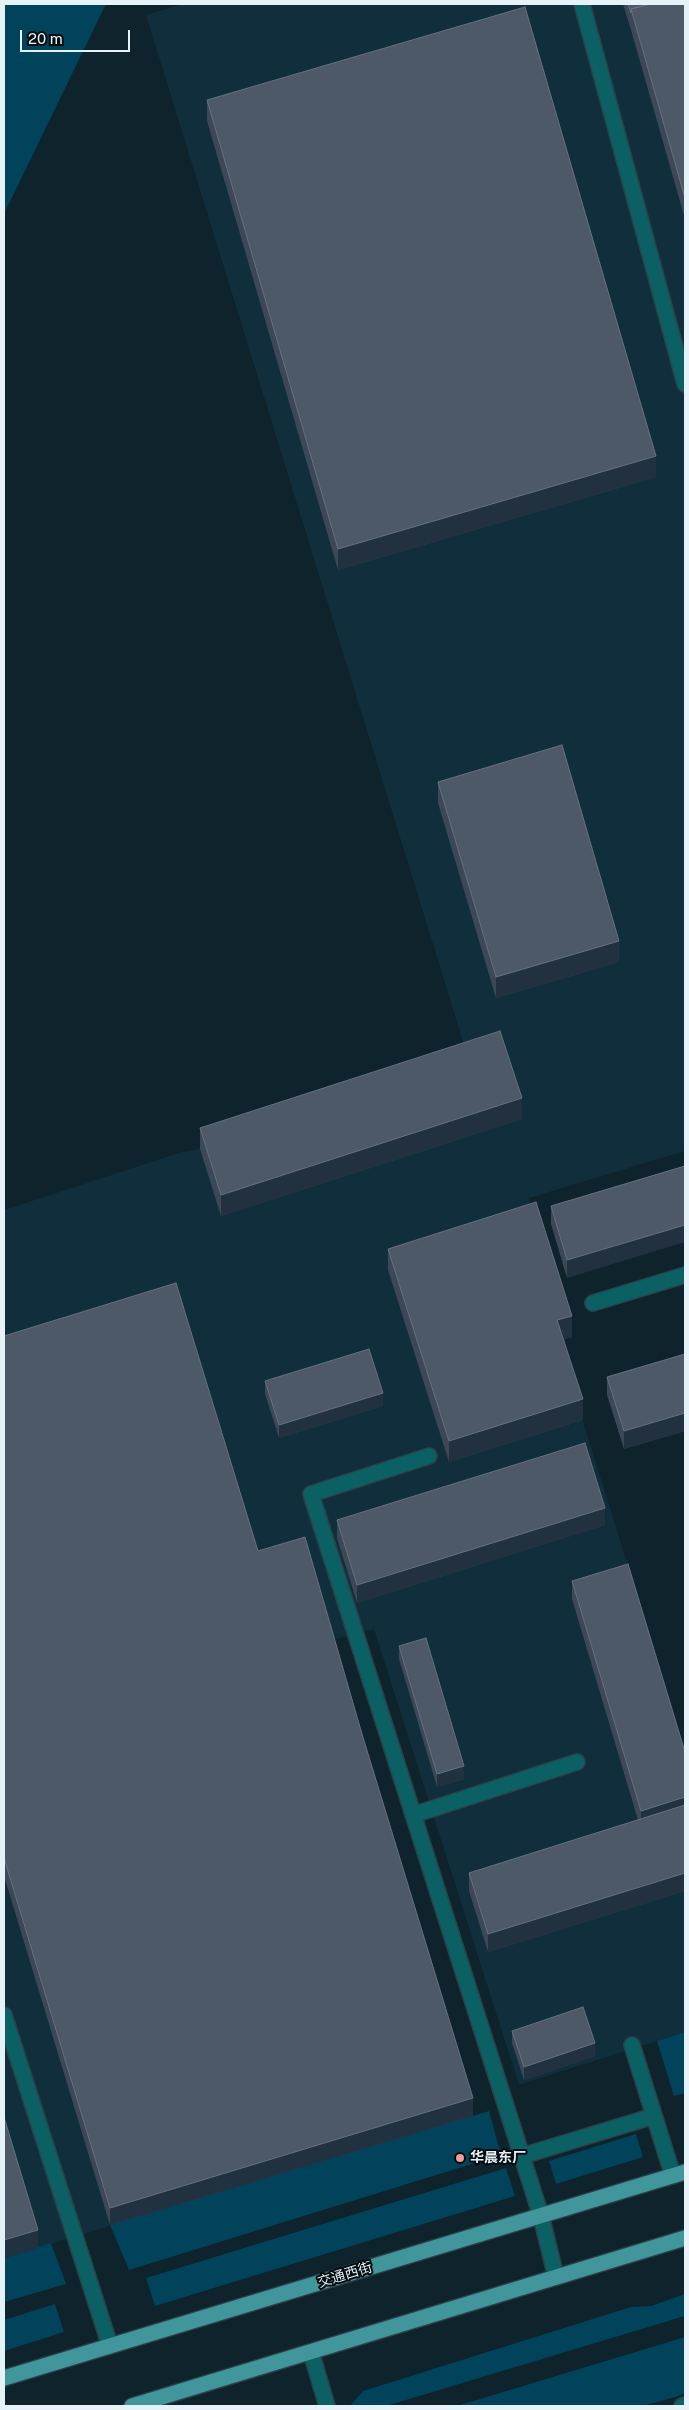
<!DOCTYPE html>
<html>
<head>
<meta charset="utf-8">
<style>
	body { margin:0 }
	#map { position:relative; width:689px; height:2410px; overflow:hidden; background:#0e232c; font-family:"Public Sans",sans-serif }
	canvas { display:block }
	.frame { position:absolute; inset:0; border:5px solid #e5f2f8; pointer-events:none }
	.scale { position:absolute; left:20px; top:30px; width:110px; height:22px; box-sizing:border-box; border:2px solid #e5f2f8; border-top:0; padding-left:6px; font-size:15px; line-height:18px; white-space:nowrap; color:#e5f2f8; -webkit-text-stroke:4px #040b0f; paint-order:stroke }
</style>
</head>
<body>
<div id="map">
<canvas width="689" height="2410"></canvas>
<div class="frame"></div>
<div class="scale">20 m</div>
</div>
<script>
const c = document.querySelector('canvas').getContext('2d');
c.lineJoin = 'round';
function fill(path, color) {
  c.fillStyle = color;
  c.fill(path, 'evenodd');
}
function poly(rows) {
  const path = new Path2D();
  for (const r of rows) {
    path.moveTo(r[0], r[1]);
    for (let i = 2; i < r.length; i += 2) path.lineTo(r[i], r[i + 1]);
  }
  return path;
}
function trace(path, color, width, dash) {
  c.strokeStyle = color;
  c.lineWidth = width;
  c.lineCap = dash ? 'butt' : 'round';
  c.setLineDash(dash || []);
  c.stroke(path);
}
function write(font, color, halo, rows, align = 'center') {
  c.font = font + ' "Public Sans","Noto Sans SC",sans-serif';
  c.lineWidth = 4;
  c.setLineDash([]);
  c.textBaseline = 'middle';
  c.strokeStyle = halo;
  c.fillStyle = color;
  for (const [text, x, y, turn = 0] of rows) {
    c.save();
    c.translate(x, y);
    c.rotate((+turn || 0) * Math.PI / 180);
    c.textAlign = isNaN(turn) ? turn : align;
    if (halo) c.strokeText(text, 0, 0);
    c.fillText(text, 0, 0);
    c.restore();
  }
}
const built = poly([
	[183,4,685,4,685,1151,529,1198,572,1337,558,1341,685,1749,685,2032,519,2085,374,1629,332,1640,473,2116,4,2258,4,1210,182,1152,200,1149,470,1064,146,15]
]);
const green = poly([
	[4,4,106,4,4,214],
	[685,2032,685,2093,674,2096,657,2041],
	[489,2111,501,2155,129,2270,110,2225],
	[636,2134,643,2157,556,2184,549,2161],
	[506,2168,515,2196,155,2306,146,2278],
	[51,2243,66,2284,4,2302,4,2258],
	[685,2294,685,2316,386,2406,350,2406,363,2391,631,2307,651,2306],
	[55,2304,64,2332,4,2351,4,2320],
	[685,2337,685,2393,675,2397,643,2406,457,2406]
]);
const lane = poly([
	[582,4,685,384],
	[593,1303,685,1275],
	[429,1456,311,1494,541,2216,556,2277],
	[413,1815,577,1762],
	[4,2015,110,2346],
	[632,2045,673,2176],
	[522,2156,654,2116],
	[311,2352,327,2406],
	[682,2406,685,2405]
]);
const primary = poly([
	[4,2378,685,2172],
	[132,2406,685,2238]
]);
const wall = poly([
	[623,4,685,4,685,219,631,30],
	[207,100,656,477,338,570,207,121],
	[438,782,619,962,496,998,438,803],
	[522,1119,221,1216,200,1149,200,1128],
	[685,1166,567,1278,551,1224,551,1206],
	[388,1249,572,1337,564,1339,583,1420,449,1462,388,1270],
	[4,1336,258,1551,473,2116,110,2225,4,1876],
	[685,1354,685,1431,624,1449,607,1395,607,1377],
	[265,1381,383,1406,279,1438,265,1394],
	[337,1520,605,1525,357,1603,337,1538],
	[572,1581,685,1752,685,1891,488,1952,469,1891,469,1873,638,1820,572,1599],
	[399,1646,464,1779,437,1787,399,1659],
	[512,2031,595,2056,524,2080,512,2043]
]);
const shadedWall = poly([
	[656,456,656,477,338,570,338,549],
	[619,941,619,962,496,998,496,977],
	[522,1098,522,1119,221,1216,221,1195],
	[685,1225,685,1242,567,1278,567,1260],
	[572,1316,572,1337,557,1341,557,1320],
	[383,1393,383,1406,279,1438,279,1425],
	[583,1399,583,1420,449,1462,449,1441],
	[685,1413,685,1431,624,1449,624,1431],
	[605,1508,605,1525,357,1603,357,1585],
	[464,1766,464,1779,437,1787,437,1774],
	[685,1797,685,1815,641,1828,641,1811],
	[685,1873,685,1891,488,1952,488,1934],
	[595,2043,595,2056,524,2080,524,2067],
	[473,2098,473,2116,110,2225,110,2208],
	[38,2230,38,2248,4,2258,4,2240]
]);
const building = poly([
	[628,4,650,4,631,9,631,13,628,4],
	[650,4,685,4,685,198,631,9,650,4],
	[525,7,656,456,338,549,207,100,525,7],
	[562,745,619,941,496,977,438,782,562,745],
	[500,1031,522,1098,221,1195,200,1128,500,1031],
	[685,1166,685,1225,567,1260,551,1206,685,1166],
	[536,1202,572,1316,557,1320,583,1399,449,1441,388,1249,536,1202],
	[176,1283,258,1551,305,1537,362,1734,473,2098,110,2208,4,1858,4,1336,176,1283],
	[369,1349,383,1393,279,1425,265,1381,369,1349],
	[685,1354,685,1413,624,1431,607,1377,685,1354],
	[585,1443,605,1508,357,1585,337,1520,585,1443],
	[628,1564,685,1752,685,1797,641,1811,572,1581,628,1564],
	[426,1638,464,1766,437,1774,399,1646,426,1638],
	[685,1805,685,1873,488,1934,469,1873,685,1805],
	[583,2007,595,2043,524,2067,512,2031,583,2007],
	[4,2117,38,2230,4,2240,4,2117]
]);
const markers = [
	[460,2158,5,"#f59b9e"]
];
const poiNames = [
	["华晨东厂",470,2158]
];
const streetNames = [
	["交通西街",345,2275,-17]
];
fill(built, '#102e3b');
fill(green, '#00435a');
trace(lane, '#2c4049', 18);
trace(primary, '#2c4049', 18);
trace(lane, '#0a6063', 15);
trace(primary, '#40969a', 15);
fill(wall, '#3c4757');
fill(shadedWall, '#22313f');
fill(building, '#4e5968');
trace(building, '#66717f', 1);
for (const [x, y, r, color] of markers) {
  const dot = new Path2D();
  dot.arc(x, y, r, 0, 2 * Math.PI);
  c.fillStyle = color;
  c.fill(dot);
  trace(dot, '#040b0f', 2);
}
write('bold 14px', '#e5f2f8', '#040b0f', poiNames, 'left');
write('14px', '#e5f2f8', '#040b0f', streetNames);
</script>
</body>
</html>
